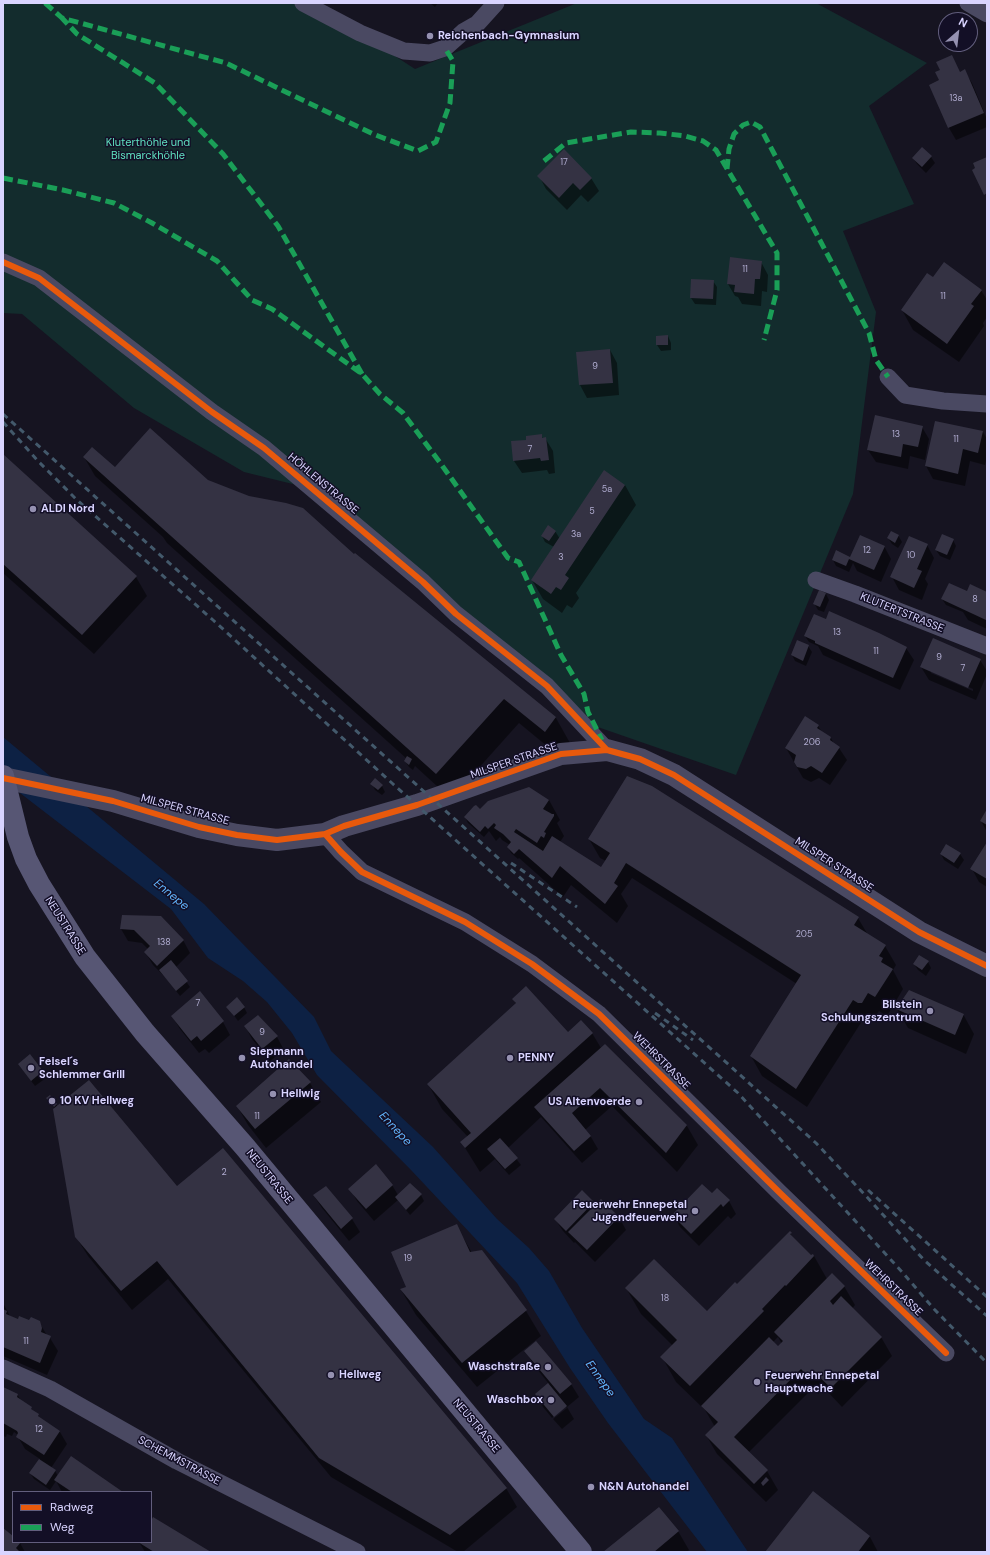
<!DOCTYPE html>
<html>
<head>
<meta charset="utf-8">
<style>
	body { margin:0 }
	#map { position:relative; width:990px; height:1555px; overflow:hidden; background:#161421; font-family:"DM Sans",sans-serif }
	canvas { display:block }
	.frame { position:absolute; inset:0; border:4px solid #d9d4ff; pointer-events:none }
	.legend { position:absolute; left:12px; top:1491px; width:140px; height:52px; box-sizing:border-box; background:#130f26; border:1px solid #625e7d; margin:0; padding:5px 7px; list-style:none; font-size:12px; color:#d9d4ff }
	.legend li { display:flex; align-items:center; gap:8px; height:20px }
	.legend b { width:20px; border:1px solid #625e7d }
	.north { position:absolute; left:938px; top:12px; width:40px; height:40px; box-sizing:border-box; background:#130f26; border:1px solid #625e7d; border-radius:50%; rotate:28deg; font-size:11px; font-weight:700; line-height:16px; text-align:center; color:#d9d4ff }
	.north::after { content:''; display:block; margin:auto; width:14px; height:18px; background:#9591b1; clip-path:polygon(50% 0,100% 100%,50% 72%,0 100%) }
</style>
</head>
<body>
<div id="map">
<canvas width="990" height="1555"></canvas>
<div class="frame"></div>
<ul class="legend">
<li><b style="height:5px;background:#e8590c"></b>Radweg</li>
<li><b style="height:5px;background:#1a9f57"></b>Weg</li>
</ul>
<div class="north">N</div>
</div>
<script>
const c = document.querySelector('canvas').getContext('2d');
c.lineJoin = 'round';
function fill(path, color) {
  c.fillStyle = color;
  c.fill(path, 'evenodd');
}
function poly(rows) {
  const path = new Path2D();
  for (const r of rows) {
    path.moveTo(r[0], r[1]);
    for (let i = 2; i < r.length; i += 2) path.lineTo(r[i], r[i + 1]);
  }
  return path;
}
function trace(path, color, width, dash) {
  c.strokeStyle = color;
  c.lineWidth = width;
  c.lineCap = dash ? 'butt' : 'round';
  c.setLineDash(dash || []);
  c.stroke(path);
}
function write(font, color, halo, rows, align = 'center') {
  c.font = font + ' "DM Sans",sans-serif';
  c.lineWidth = 3;
  c.setLineDash([]);
  c.textBaseline = 'middle';
  c.strokeStyle = halo;
  c.fillStyle = color;
  for (const [text, x, y, turn = 0] of rows) {
    c.save();
    c.translate(x, y);
    c.rotate((+turn || 0) * Math.PI / 180);
    c.textAlign = isNaN(turn) ? turn : align;
    if (halo) c.strokeText(text, 0, 0);
    c.fillText(text, 0, 0);
    c.restore();
  }
}
const green = poly([
	[3,3,313,3,415,69,577,3,816,3,927,63,869,106,914,204,843,231,876,312,853,494,736,775,592,725,317,490,244,472,134,408,22,314,3,313]
]);
const water = poly([
	[3,737,204,904,314,1017,331,1051,433,1147,497,1219,529,1248,549,1271,582,1328,644,1419,672,1438,748,1552,707,1552,608,1423,570,1368,517,1283,411,1170,317,1075,292,1033,267,1002,243,981,208,958,171,909,3,780]
]);
const shadow = poly([
	[430,3,438,3,435,7],
	[964,71,972,83,987,119,987,127,956,140,949,128,931,85],
	[931,157,935,163,926,173,917,164,913,158],
	[539,176,591,178,599,191,588,202,581,195,567,210,546,189],
	[761,262,768,275,767,292,762,291,761,306,742,304,738,297,735,296,728,284],
	[933,279,981,290,987,300,987,317,983,323,984,326,959,362,913,330,902,310],
	[713,281,717,287,716,305,695,304,691,298],
	[668,336,671,343,671,350,661,351,657,345],
	[610,350,617,363,619,395,587,398,580,385,577,352],
	[922,427,929,439,925,460,910,456,908,469,876,462,868,450],
	[983,432,987,439,987,457,985,465,970,461,965,486,933,479,926,466],
	[541,435,543,439,545,438,553,451,555,473,549,474,547,470,522,473,514,461,527,440],
	[3,456,136,577,147,596,94,654,3,573],
	[84,457,115,469,207,481,355,555,556,718,570,743,559,756,519,723,451,799,415,766,413,770,409,767,405,761,407,759,167,543,163,537,95,476],
	[625,485,636,505,576,593,579,598,572,608,567,605,562,613,543,599,532,580,554,547,545,542,542,536,555,531,560,539],
	[898,535,902,542,898,548,892,544,888,538],
	[953,540,956,546,950,560,940,556,936,550],
	[927,545,934,558,925,579,928,584,922,600,899,590,892,577],
	[884,546,891,559,881,582,857,571,853,563,849,572,836,566,833,560,850,558],
	[971,585,987,593,987,629,968,620,963,612,946,605,942,599,967,593],
	[826,594,829,600,824,612,818,610,814,603],
	[826,620,906,648,914,660,900,690,823,655,818,646,809,642,805,636],
	[808,646,812,652,806,666,795,661,792,655],
	[980,660,987,671,987,674,976,700,929,680,921,667],
	[931,671,973,689,973,691,931,673],
	[818,726,822,732,831,738,834,744,839,748,847,760,830,785,819,778,811,782,803,778,786,748],
	[372,784,382,786,385,792,382,795,375,790],
	[652,787,858,918,868,935,885,946,896,965,893,970,903,989,887,1016,879,1011,873,1021,870,1022,864,1018,807,1107,762,1076,751,1056,797,984,632,878,621,894,628,906,617,923,571,885,563,897,519,858,518,859,511,853,508,847,510,845,502,840,500,837,496,841,489,831,484,837,468,823,465,817,480,811,549,800,560,820,557,823,564,836,560,842,601,869,606,861,600,858,589,839],
	[987,811,987,832,981,821],
	[987,844,987,887,979,882,972,869],
	[941,854,960,854,964,860,958,869,944,860],
	[123,916,183,940,190,953,176,967,190,987,180,996,166,978,153,965,145,952,148,949,142,943,128,941,121,929],
	[928,962,931,968,926,976,918,970,914,964],
	[200,992,223,1022,230,1035,209,1053,205,1049,199,1053,180,1029,172,1016],
	[514,999,567,1033,592,1033,601,1048,687,1126,698,1145,677,1172,612,1106,585,1130,591,1137,598,1149,582,1163,541,1117,508,1148,521,1165,509,1175,495,1159,480,1172,462,1143,468,1137,442,1109,428,1084,516,1004],
	[228,1007,244,1007,247,1013,238,1021],
	[897,1009,963,1014,974,1034,966,1054,908,1028],
	[258,1016,277,1037,284,1050,270,1061,252,1039,245,1026],
	[30,1055,46,1078,35,1086,19,1065],
	[310,1083,321,1102,266,1148,248,1125,237,1106],
	[50,1096,58,1107,177,1187,506,1488,517,1507,463,1552,458,1552,331,1477,168,1279,132,1310,88,1256,76,1237,55,1109,47,1099],
	[392,1185,398,1195,421,1195,424,1201,410,1215,398,1200,374,1221,357,1201,350,1189],
	[326,1187,352,1219,360,1232,349,1241,322,1208,314,1196],
	[712,1195,729,1201,736,1214,731,1219,728,1216,699,1246,680,1227,673,1215],
	[593,1202,595,1206,619,1217,626,1230,595,1262,575,1242,574,1243,563,1231,555,1219],
	[456,1225,472,1253,482,1251,526,1311,541,1336,477,1387,416,1315,401,1290,407,1287],
	[790,1233,794,1240,811,1257,814,1256,827,1279,844,1286,855,1305,852,1309,881,1337,892,1356,842,1407,824,1388,818,1394,813,1388,748,1453,767,1471,778,1490,766,1502,717,1454,706,1435,715,1427,705,1410,676,1382,662,1357,673,1346,641,1314,626,1288,707,1312,737,1285],
	[778,1337,782,1344,778,1348,773,1342],
	[3,1303,10,1316,19,1320,39,1322,48,1337,50,1338,58,1351,47,1375,3,1356],
	[526,1351,571,1384,579,1397,567,1407,574,1419,562,1429,553,1419,567,1408,565,1406,552,1418,543,1407,536,1395,549,1384,533,1364],
	[3,1388,17,1394,22,1402,38,1415,41,1420,60,1432,67,1444,51,1468,55,1471,58,1476,122,1492,62,1492,56,1481,50,1490,34,1479,30,1473,40,1459,25,1449,18,1437,18,1435,14,1432,12,1436,7,1434,6,1437,3,1436],
	[813,1492,870,1537,878,1552,766,1552],
	[151,1523,210,1552,145,1552,139,1542,151,1542],
	[3,1530,13,1538,13,1542,20,1543,25,1552,3,1552],
	[678,1531,689,1550,687,1552,605,1552]
]);
const building = poly([
	[952,55,960,72,965,69,984,113,948,128,929,85,939,80,935,72,940,70,936,62],
	[922,147,932,156,922,167,912,158],
	[564,149,592,178,580,190,573,183,559,198,537,176],
	[987,157,987,193,984,195,972,170,975,168,973,163],
	[730,257,762,261,760,279,755,279,754,294,734,292,735,285,727,284],
	[944,262,982,290,971,304,974,306,947,344,901,310,927,273,933,277],
	[691,279,714,280,713,299,690,298],
	[668,335,668,345,656,345,656,336],
	[610,349,613,383,579,385,576,352],
	[875,415,923,426,918,447,903,444,901,457,867,450],
	[935,421,983,431,978,453,963,449,958,474,925,466],
	[150,428,208,480,249,496,286,503,303,508,354,554,355,553,556,717,545,732,504,699,436,774,83,457,92,447,115,467],
	[542,434,542,438,546,437,549,460,541,461,540,458,513,461,511,441,526,440,526,436],
	[3,454,137,576,82,635,3,564],
	[604,470,625,485,565,575,569,578,561,590,556,587,551,594,531,580],
	[548,525,556,531,549,541,541,536],
	[891,531,899,535,895,543,887,538],
	[942,534,954,539,947,555,935,550],
	[860,535,885,546,874,570,849,559,846,566,832,560,836,550,850,557],
	[909,536,928,544,917,569,922,571,914,588,890,577],
	[949,583,967,591,970,584,987,592,986,620,941,599],
	[819,590,826,593,820,607,813,604],
	[829,611,879,633,907,647,893,678,815,643,815,641,804,636,814,614,826,619],
	[933,638,981,659,968,688,920,667],
	[797,640,809,645,803,661,791,655],
	[805,716,819,725,817,728,831,737,830,740,840,747,822,773,811,766,806,769,797,767,794,762,796,755,785,748],
	[407,756,412,759,409,765,404,761],
	[627,776,652,786,859,917,854,925,886,945,879,956,883,958,881,962,893,969,875,997,868,993,862,1003,858,1003,853,1000,796,1089,750,1056,801,975,626,863,614,883,618,886,605,904,560,866,552,878,519,849,514,854,507,847,511,842,503,834,494,828,496,825,494,823,488,829,485,826,480,832,464,817,474,806,476,805,480,809,488,801,529,787,549,800,543,809,552,814,554,814,554,816,544,832,546,833,544,838,541,836,537,843,516,829,514,832,543,851,552,836,601,867,610,853,588,839],
	[375,778,383,785,378,790,370,784],
	[987,809,987,825,980,821],
	[987,842,987,879,970,869],
	[946,844,961,853,954,863,940,854],
	[122,915,161,916,184,940,157,966,144,952,150,946,134,930,120,929],
	[919,955,929,961,922,970,913,964],
	[171,960,188,981,176,991,159,970],
	[526,986,568,1032,581,1020,593,1033,465,1148,460,1142,471,1133,427,1084,516,1003,512,999],
	[909,990,964,1014,955,1035,896,1009],
	[200,991,224,1021,201,1041,197,1036,191,1041,171,1016],
	[237,997,245,1007,234,1016,226,1007],
	[258,1015,278,1036,262,1049,244,1026],
	[605,1044,687,1125,666,1153,600,1088,572,1113,591,1136,574,1151,534,1107],
	[30,1054,43,1071,31,1081,18,1064],
	[289,1059,311,1082,255,1129,236,1106],
	[89,1080,177,1186,223,1148,507,1488,450,1535,319,1458,157,1261,121,1291,75,1237,53,1109],
	[50,1095,57,1104,54,1107,46,1098],
	[500,1138,518,1158,505,1169,487,1149],
	[376,1164,393,1185,366,1209,348,1189],
	[410,1183,422,1194,406,1210,395,1197],
	[702,1184,712,1193,717,1188,730,1200,723,1207,721,1204,691,1234,672,1215],
	[326,1186,353,1218,341,1229,313,1195],
	[582,1190,594,1202,566,1231,554,1219],
	[601,1199,619,1217,587,1250,568,1232],
	[457,1224,470,1252,482,1250,527,1310,462,1363,400,1289,406,1287,391,1252],
	[790,1231,792,1233,790,1234,811,1255,813,1254,814,1256,786,1286,785,1285,762,1309,764,1311,690,1386,660,1357,677,1340,625,1288,654,1259,707,1311,735,1282,737,1284],
	[832,1273,845,1286,830,1301,833,1305,841,1296,882,1337,831,1388,812,1370,807,1375,801,1369,734,1437,768,1470,754,1484,705,1435,718,1422,701,1406,769,1337,778,1346,783,1341,774,1332],
	[3,1309,7,1311,6,1314,18,1319,19,1316,29,1320,31,1317,40,1321,42,1328,41,1332,51,1336,40,1363,3,1347],
	[536,1341,572,1384,560,1394,524,1351],
	[548,1383,567,1406,554,1417,535,1394],
	[3,1387,18,1394,17,1397,32,1407,31,1409,39,1414,38,1416,60,1431,44,1455,16,1437,18,1433,17,1431,3,1423],
	[71,1456,123,1492,72,1492,54,1480],
	[39,1459,56,1470,46,1485,29,1473],
	[766,1477,769,1480,763,1486,761,1483],
	[813,1491,870,1536,858,1552,765,1552],
	[659,1507,679,1531,654,1552,603,1552],
	[153,1517,211,1552,154,1552,138,1542,151,1542,151,1521],
	[3,1528,13,1536,13,1542,21,1542,16,1548,20,1552,3,1552]
]);
const minor = poly([
	[303,3,360,33,404,51,430,53,445,48,463,32,477,24,496,3],
	[968,3,987,14],
	[3,262,39,278,212,412,264,448,423,582,456,614,547,686,607,750],
	[888,377,905,395,943,401,987,404],
	[816,580,855,594,987,646],
	[325,834,341,852,362,872,465,922,532,964,599,1014,780,1193,946,1353],
	[3,1368,50,1389,177,1461,357,1552]
]);
const tertiary = poly([
	[3,778,113,801,199,827,237,835,277,840,325,834,344,826,417,805,561,754,607,750,640,759,674,775,919,932,987,966]
]);
const secondary = poly([
	[3,776,18,837,26,859,39,884,85,957,145,1033,245,1147,581,1552]
]);
const rail = poly([
	[3,414,816,1143,866,1196,924,1260,987,1316],
	[3,422,38,461,76,499,213,620,393,784,738,1093,903,1273,934,1309,987,1363],
	[511,863,577,907],
	[655,1013,693,1040],
	[868,1190,987,1297]
]);
const quiet = poly([
	[45,3,62,18],
	[544,161,566,143,631,132,660,133,685,136,703,141,716,150,777,253,777,290,764,340],
	[727,169,729,149,734,134,743,125,751,122,760,127,869,333,876,360,888,377],
	[3,178,63,190,114,203,152,223,217,261,252,300,272,309,362,374,380,394,403,413,441,464,508,558,519,562,561,655,584,694,588,712,602,740],
	[362,374,278,226,223,154,155,83,77,34,62,18,226,63,373,134,418,151,436,142,450,103,453,61,445,48]
]);
const cycleway = poly([
	[3,262,39,278,212,412,264,448,423,582,456,614,547,686,607,750],
	[3,778,113,801,199,827,237,835,277,840,325,834,344,826,417,805,561,754,607,750,640,759,674,775,919,932,987,966],
	[325,834,341,852,362,872,465,922,532,964,599,1014,780,1193,946,1353]
]);
const markers = [
	[430,36,4,"#9591b1"],
	[33,509,4,"#9591b1"],
	[930,1011,4,"#9591b1"],
	[242,1058,4,"#9591b1"],
	[510,1058,4,"#9591b1"],
	[31,1068,4,"#9591b1"],
	[273,1094,4,"#9591b1"],
	[52,1101,4,"#9591b1"],
	[639,1102,4,"#9591b1"],
	[695,1211,4,"#9591b1"],
	[548,1367,4,"#9591b1"],
	[331,1375,4,"#9591b1"],
	[757,1382,4,"#9591b1"],
	[551,1400,4,"#9591b1"],
	[591,1487,4,"#9591b1"]
];
const numberNames = [
	["13a",956,99],
	["17",564,163],
	["11",745,270],
	["11",943,297],
	["9",595,367],
	["13",896,435],
	["11",956,440],
	["7",530,450],
	["5a",607,490],
	["5",592,512],
	["3a",576,535],
	["12",867,551],
	["10",911,556],
	["3",561,558],
	["8",975,600],
	["13",837,633],
	["11",876,652],
	["9",939,658],
	["7",963,669],
	["206",812,743],
	["205",804,935],
	["138",164,943],
	["7",198,1004],
	["9",262,1033],
	["11",257,1117],
	["2",224,1173],
	["19",408,1259],
	["18",665,1299],
	["11",26,1342],
	["12",39,1430]
];
const poiNames = [
	["Reichenbach-Gymnasium",438,36],
	["ALDI Nord",41,509],
	["Bilstein",922,1005,"right"],
	["Schulungszentrum",922,1018,"right"],
	["Siepmann",250,1052],
	["Autohandel",250,1065],
	["PENNY",518,1058],
	["Feisel´s",39,1062],
	["Schlemmer Grill",39,1075],
	["Hellwig",281,1094],
	["10 KV Hellweg",60,1101],
	["US Altenvoerde",631,1102,"right"],
	["Feuerwehr Ennepetal",687,1205,"right"],
	["Jugendfeuerwehr",687,1218,"right"],
	["Waschstraße",540,1367,"right"],
	["Hellweg",339,1375],
	["Feuerwehr Ennepetal",765,1376],
	["Hauptwache",765,1389],
	["Waschbox",543,1400,"right"],
	["N&N Autohandel",599,1487]
];
const parkNames = [
	["Kluterthöhle und",148,143],
	["Bismarckhöhle",148,156]
];
const streetNames = [
	["HÖHLENSTRASSE",323,484,40],
	["KLUTERTSTRASSE",902,613,22],
	["MILSPER STRASSE",514,761,-19],
	["MILSPER STRASSE",185,810,15],
	["MILSPER STRASSE",834,865,33],
	["NEUSTRASSE",65,926,58],
	["WEHRSTRASSE",661,1061,45],
	["NEUSTRASSE",269,1177,51],
	["WEHRSTRASSE",893,1288,44],
	["NEUSTRASSE",476,1426,50],
	["SCHEMMSTRASSE",179,1461,28]
];
const waterNames = [
	["Ennepe",171,895,39],
	["Ennepe",395,1129,47],
	["Ennepe",600,1379,54]
];
fill(green, '#132c2d');
fill(water, '#0d2144');
fill(shadow, '#0007');
fill(building, '#343243');
trace(minor, '#4a4962', 17);
trace(tertiary, '#4a4962', 22);
trace(secondary, '#575674', 22);
trace(rail, '#43596b', 3, [6, 5]);
trace(quiet, '#1a9f57', 5, [10, 5]);
trace(cycleway, '#e8590c', 6);
for (const [x, y, r, color] of markers) {
  const dot = new Path2D();
  dot.arc(x, y, r, 0, 2 * Math.PI);
  c.fillStyle = color;
  c.fill(dot);
  trace(dot, '#130f26', 1.5);
}
write('9px', '#b0acd0', null, numberNames);
write('bold 11px', '#d9d4ff', '#130f26', poiNames, 'left');
write('11px', '#5fe0c0', '#130f26', parkNames);
write('11px', '#d9d4ff', '#130f26', streetNames);
write('italic 12px', '#62b6ff', '#130f26', waterNames);
</script>
</body>
</html>
